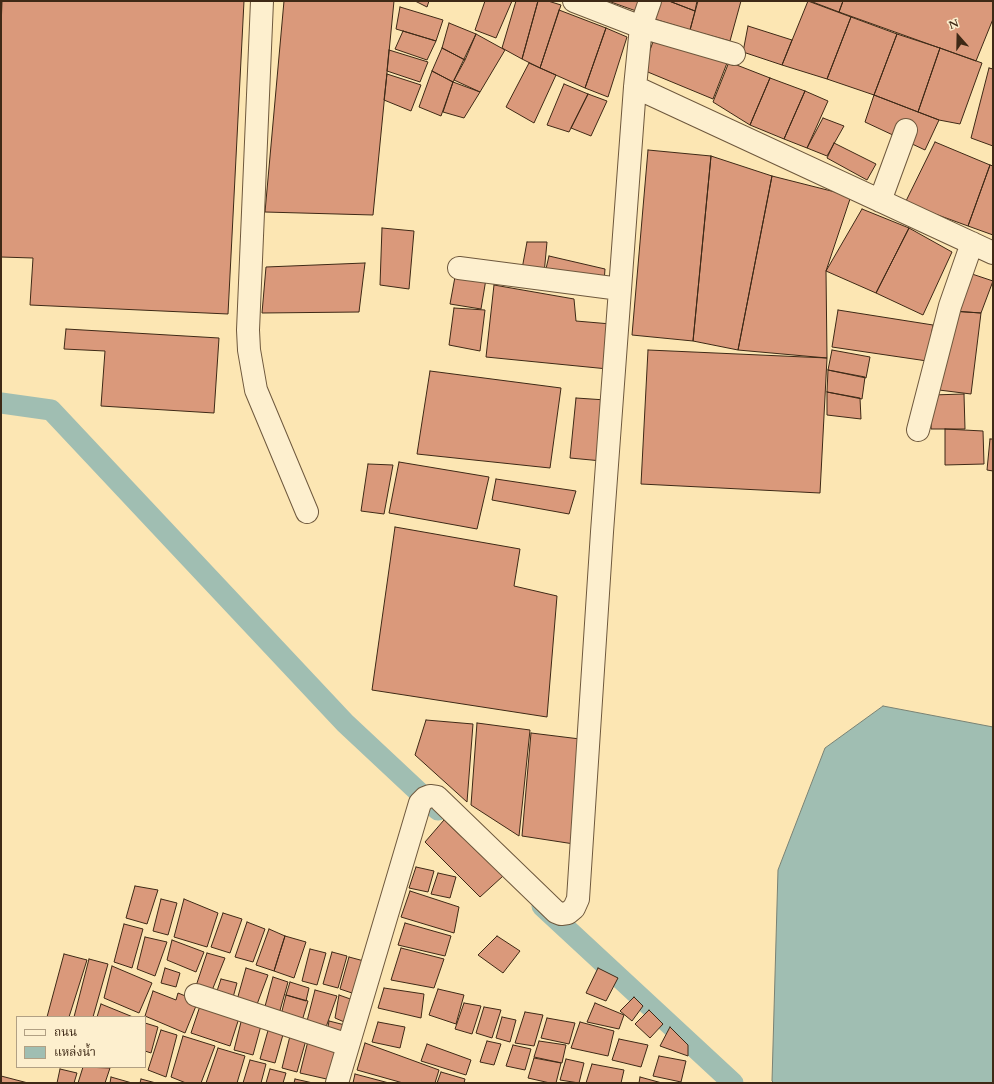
<!DOCTYPE html>
<html>
<head>
<meta charset="utf-8">
<style>
	body { margin:0 }
	#map { position:relative; width:994px; height:1084px; overflow:hidden; background:#fce6b3; font-family:Cardo,"Noto Serif Thai",serif }
	canvas { display:block }
	.frame { position:absolute; inset:0; border:2px solid #3e2916; pointer-events:none }
	.legend { position:absolute; left:16px; top:1016px; width:130px; height:52px; box-sizing:border-box; background:#fdefce; border:1px solid #b1a084; margin:0; padding:5px 7px; list-style:none; font-size:12px; color:#3e2916 }
	.legend li { display:flex; align-items:center; gap:8px; height:20px }
	.legend b { width:20px; border:1px solid #b1a084 }
	.north { position:absolute; left:938px; top:16px; width:40px; height:40px; -webkit-text-stroke:3px #fdefce; paint-order:stroke; rotate:340deg; font-size:11px; font-weight:700; line-height:16px; text-align:center; color:#3e2916 }
	.north::after { content:''; display:block; margin:auto; width:14px; height:18px; background:#3e2916; clip-path:polygon(50% 0,100% 100%,50% 72%,0 100%) }
</style>
</head>
<body>
<div id="map">
<canvas width="994" height="1084"></canvas>
<div class="frame"></div>
<ul class="legend">
<li><b style="height:5px;background:#fdefce"></b>ถนน</li>
<li><b style="height:11px;background:#a0beb2"></b>แหล่งน้ำ</li>
</ul>
<div class="north">N</div>
</div>
<script>
const c = document.querySelector('canvas').getContext('2d');
c.lineJoin = 'round';
function fill(path, color) {
  c.fillStyle = color;
  c.fill(path, 'evenodd');
}
function poly(rows) {
  const path = new Path2D();
  for (const r of rows) {
    path.moveTo(r[0], r[1]);
    for (let i = 2; i < r.length; i += 2) path.lineTo(r[i], r[i + 1]);
  }
  return path;
}
function trace(path, color, width, dash) {
  c.strokeStyle = color;
  c.lineWidth = width;
  c.lineCap = dash ? 'butt' : 'round';
  c.setLineDash(dash || []);
  c.stroke(path);
}
const water = poly([
	[883,706,993,727,993,1083,774,1083,772,1081,778,870,825,748,883,706]
]);
const canal = poly([
	[1,403,51,410,345,723,438,810],
	[542,906,733,1083]
]);
const building = poly([
	[2,1,244,1,228,314,30,305,33,258,1,257,1,29,2,1],
	[284,1,394,1,373,215,265,212,284,1],
	[415,1,429,1,427,7,415,1],
	[485,1,512,1,496,38,475,30,485,1],
	[516,1,538,1,522,59,502,48,516,1],
	[538,1,548,1,561,5,540,68,522,59,538,1],
	[608,1,642,1,639,12,608,1],
	[655,1,669,1,695,11,690,30,651,18,655,1],
	[669,1,697,1,695,11,669,1],
	[698,1,741,1,730,41,690,30,698,1],
	[808,1,851,17,827,79,782,65,808,1],
	[810,1,843,1,839,12,810,1],
	[843,1,993,1,993,19,976,61,839,12,843,1],
	[400,7,443,20,436,41,396,29,400,7],
	[559,10,606,28,585,88,540,68,559,10],
	[851,17,897,34,874,95,827,79,851,17],
	[449,23,476,34,465,60,442,48,449,23],
	[748,26,792,40,782,65,743,52,748,26],
	[606,28,627,37,608,97,585,88,606,28],
	[403,31,436,41,427,60,395,49,403,31],
	[476,34,505,50,480,92,454,80,476,34],
	[897,34,940,48,918,112,874,95,897,34],
	[655,36,727,63,713,99,643,70,655,36],
	[442,48,465,60,453,82,432,71,442,48],
	[940,48,982,63,960,124,939,120,918,112,940,48],
	[389,50,428,62,420,82,387,71,389,50],
	[729,62,770,78,750,125,713,102,729,62],
	[529,63,556,75,534,123,506,107,529,63],
	[989,68,993,69,993,146,971,138,989,68],
	[432,71,453,82,441,116,419,107,432,71],
	[387,74,421,85,411,111,384,100,387,74],
	[770,78,805,91,784,139,750,125,770,78],
	[453,82,480,92,464,118,443,112,453,82],
	[564,84,588,94,569,132,547,125,564,84],
	[805,91,828,101,807,148,784,139,805,91],
	[588,94,607,101,591,136,571,128,588,94],
	[874,95,939,120,925,150,865,122,874,95],
	[823,118,844,126,827,156,807,148,823,118],
	[935,142,990,165,968,226,905,203,935,142],
	[834,143,876,164,867,180,827,158,834,143],
	[648,150,711,156,693,341,632,335,648,150],
	[711,156,772,176,738,350,693,341,711,156],
	[990,165,993,166,993,235,968,226,990,165],
	[772,176,851,196,826,271,827,358,738,350,772,176],
	[862,209,909,228,876,293,826,271,862,209],
	[382,228,414,231,409,289,380,285,382,228],
	[909,228,952,252,923,315,876,293,909,228],
	[527,242,547,242,544,274,522,269,527,242],
	[549,256,605,269,604,282,545,273,549,256],
	[365,263,359,312,262,313,266,267,365,263],
	[969,273,993,281,981,313,952,311,969,273],
	[455,277,486,279,481,309,450,304,455,277],
	[494,285,574,299,576,321,611,324,608,369,486,357,494,285],
	[454,308,485,310,480,351,449,345,454,308],
	[838,310,933,325,927,361,832,347,838,310],
	[952,311,981,313,971,394,939,390,952,311],
	[66,329,219,338,214,413,101,406,105,351,64,349,66,329],
	[648,350,827,358,820,493,641,484,648,350],
	[832,350,870,357,866,378,828,370,832,350],
	[828,370,865,377,862,399,827,392,828,370],
	[430,371,561,388,550,468,417,454,430,371],
	[827,392,860,398,861,419,827,415,827,392],
	[964,394,965,429,931,429,932,395,964,394],
	[576,398,606,400,602,461,570,458,576,398],
	[945,429,983,431,984,464,945,465,945,429],
	[990,439,993,439,993,471,987,470,990,439],
	[399,462,489,477,477,529,389,513,399,462],
	[368,464,393,465,384,514,361,511,368,464],
	[496,479,576,491,569,514,492,500,496,479],
	[395,527,520,549,514,586,557,596,547,717,372,690,395,527],
	[426,720,473,724,467,802,415,755,426,720],
	[477,723,530,730,519,836,471,805,477,723],
	[531,733,580,739,574,844,522,836,531,733],
	[444,820,503,876,480,897,425,842,444,820],
	[416,867,434,871,428,892,409,888,416,867],
	[438,873,456,877,450,898,431,894,438,873],
	[135,886,158,890,147,924,126,918,135,886],
	[410,891,459,907,454,933,401,917,410,891],
	[161,899,177,903,168,935,153,931,161,899],
	[184,899,218,913,207,947,174,937,184,899],
	[223,913,242,919,230,953,211,947,223,913],
	[247,922,265,929,253,962,235,957,247,922],
	[405,923,451,936,445,956,398,945,405,923],
	[124,924,143,929,132,968,114,962,124,924],
	[269,929,285,936,274,971,256,965,269,929],
	[285,936,306,942,294,978,274,971,285,936],
	[497,936,520,951,503,973,478,955,497,936],
	[145,937,167,942,155,976,137,969,145,937],
	[172,940,204,952,196,972,167,960,172,940],
	[401,948,444,959,434,988,391,980,401,948],
	[310,949,326,953,317,985,302,981,310,949],
	[332,952,347,956,338,988,323,984,332,952],
	[207,953,225,958,211,993,195,989,207,953],
	[64,954,87,960,69,1017,47,1017,64,954],
	[349,957,364,961,355,994,340,989,349,957],
	[89,959,108,964,93,1017,74,1017,89,959],
	[112,966,152,983,139,1013,104,998,112,966],
	[165,968,180,973,176,987,161,983,165,968],
	[246,968,268,975,256,1007,237,1000,246,968],
	[598,968,618,978,606,1001,586,993,598,968],
	[273,977,288,982,279,1014,264,1010,273,977],
	[221,979,237,983,232,1001,215,997,221,979],
	[290,982,309,988,306,1001,286,995,290,982],
	[384,988,424,994,421,1018,378,1008,384,988],
	[438,989,464,995,456,1024,429,1015,438,989],
	[315,990,337,996,325,1030,306,1025,315,990],
	[153,991,176,1000,178,993,198,1001,185,1033,145,1016,153,991],
	[286,995,308,1001,302,1021,281,1015,286,995],
	[339,995,356,1001,349,1024,335,1018,339,995],
	[634,997,643,1006,632,1021,620,1011,634,997],
	[201,1003,240,1015,230,1046,191,1033,201,1003],
	[464,1003,481,1006,472,1034,455,1029,464,1003],
	[595,1003,624,1015,619,1029,587,1022,595,1003],
	[101,1004,133,1017,97,1017,101,1004],
	[484,1007,501,1010,492,1038,476,1033,484,1007],
	[649,1010,663,1024,650,1038,635,1024,649,1010],
	[525,1012,543,1015,534,1046,515,1043,525,1012],
	[502,1017,516,1020,510,1042,496,1038,502,1017],
	[242,1018,262,1022,253,1055,234,1050,242,1018],
	[547,1018,575,1023,569,1044,541,1038,547,1018],
	[329,1021,345,1025,341,1039,327,1033,329,1021],
	[378,1022,405,1027,400,1048,372,1042,378,1022],
	[580,1022,614,1031,608,1056,571,1048,580,1022],
	[145,1023,158,1027,151,1053,145,1051,145,1023],
	[269,1027,284,1031,275,1063,260,1059,269,1027],
	[670,1027,688,1045,688,1056,660,1046,670,1027],
	[161,1030,177,1035,166,1077,148,1070,161,1030],
	[183,1036,215,1046,201,1083,186,1083,171,1077,183,1036],
	[290,1036,306,1040,297,1072,282,1068,290,1036],
	[619,1039,648,1045,641,1067,612,1060,619,1039],
	[308,1041,341,1048,331,1080,300,1073,308,1041],
	[487,1041,501,1044,494,1065,480,1062,487,1041],
	[539,1041,566,1045,562,1063,534,1057,539,1041],
	[365,1043,439,1070,435,1083,403,1083,357,1070,365,1043],
	[427,1044,471,1060,466,1075,421,1061,427,1044],
	[513,1045,531,1049,525,1070,506,1066,513,1045],
	[218,1048,245,1056,237,1083,206,1083,218,1048],
	[659,1056,686,1061,681,1082,653,1076,659,1056],
	[534,1058,561,1063,556,1083,550,1083,528,1078,534,1058],
	[566,1059,584,1063,579,1083,560,1080,566,1059],
	[250,1060,266,1064,261,1083,243,1083,250,1060],
	[592,1064,624,1070,621,1083,586,1083,592,1064],
	[83,1067,110,1068,105,1083,78,1083,83,1067],
	[60,1069,77,1073,74,1083,57,1083,60,1069],
	[270,1069,286,1073,283,1083,266,1083,270,1069],
	[441,1072,465,1079,464,1083,437,1083,441,1072],
	[355,1074,389,1083,353,1083,355,1074],
	[1,1076,28,1083,1,1083,1,1076],
	[111,1077,132,1083,110,1083,111,1077],
	[640,1077,662,1083,639,1083,640,1077],
	[141,1079,156,1083,140,1083,141,1079],
	[295,1079,313,1083,294,1083,295,1079]
]);
const minor = poly([
	[262,1,248,330,249,350,256,390,307,512],
	[574,1,641,27,734,54],
	[635,87,993,253],
	[880,201,906,130],
	[459,268,620,289],
	[918,430,950,306,972,243],
	[196,995,348,1045],
	[337,1083,420,803,425,798,430,796,437,797,556,912,561,914,568,913,574,908,578,899,602,532,635,87,641,27,650,1]
]);
fill(water, '#a0beb2');
trace(water, '#798274', 1);
trace(canal, '#a0beb2', 21);
fill(building, '#da997b');
trace(building, '#3e2916', 1);
trace(minor, '#6e583d', 24);
trace(minor, '#fdefce', 22);
</script>
</body>
</html>
